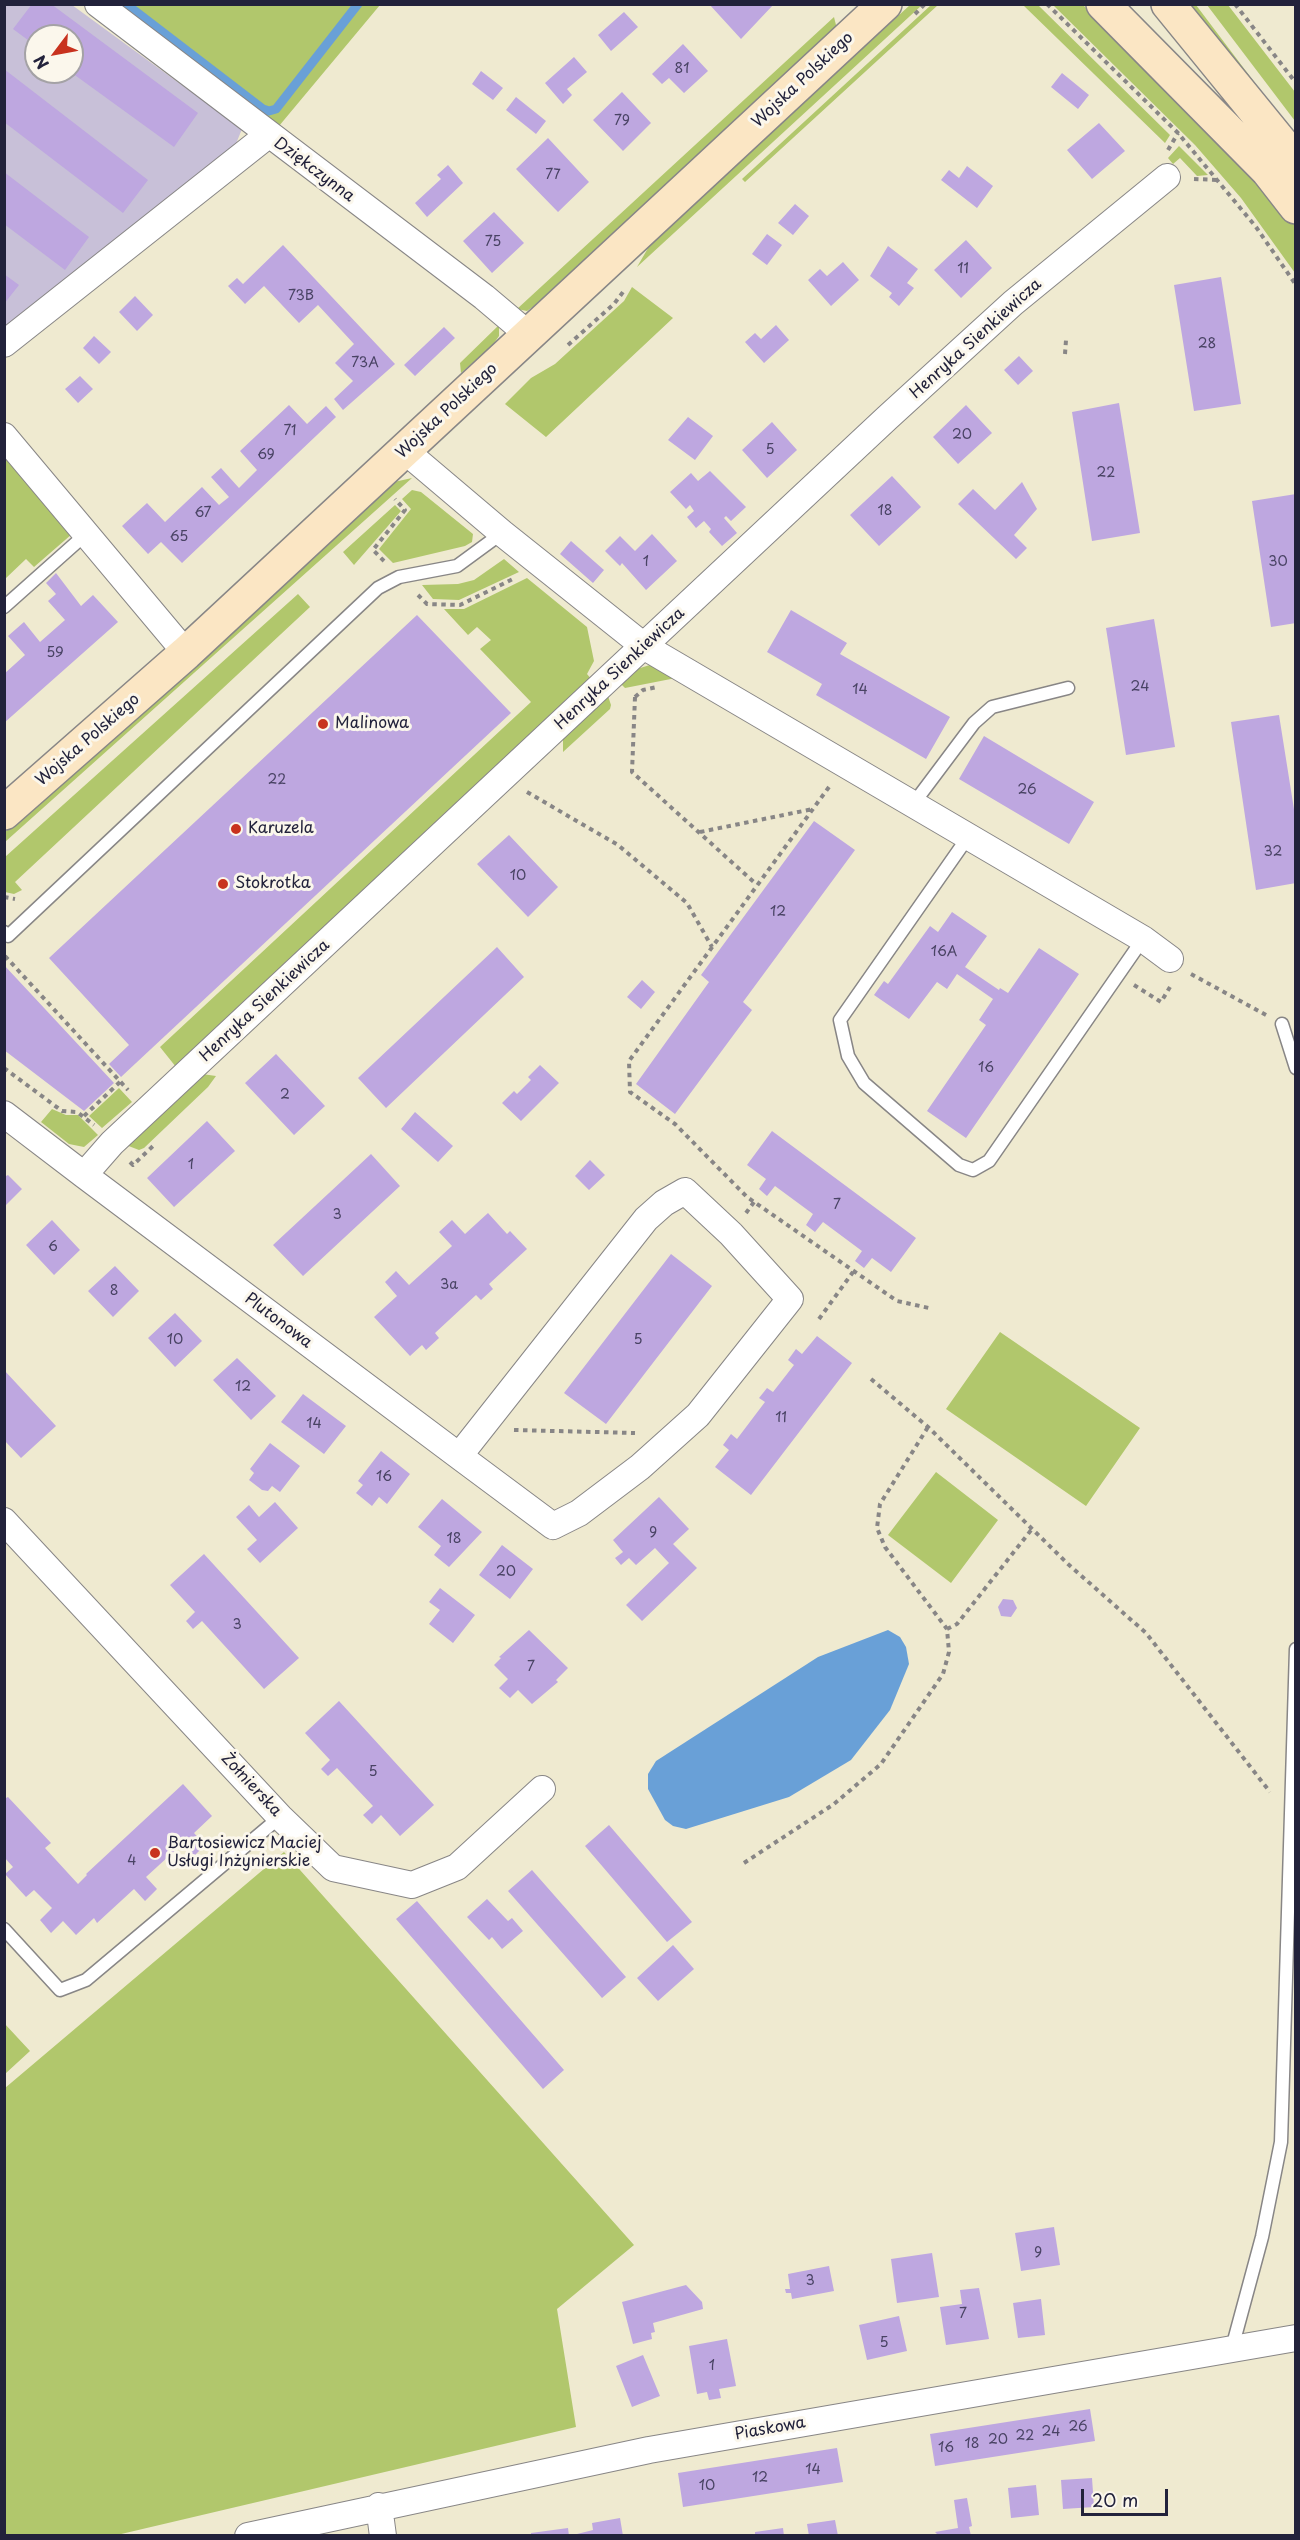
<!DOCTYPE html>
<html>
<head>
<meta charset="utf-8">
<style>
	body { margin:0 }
	#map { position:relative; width:1300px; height:2540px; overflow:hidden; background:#efead0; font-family:"Playpen Sans",sans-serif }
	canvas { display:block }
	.frame { position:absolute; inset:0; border:6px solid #22223b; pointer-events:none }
	.north { position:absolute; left:24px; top:24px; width:60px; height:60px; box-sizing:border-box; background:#fbf7ec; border:2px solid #a4a2a5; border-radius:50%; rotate:238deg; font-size:16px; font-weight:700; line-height:24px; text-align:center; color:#22223b }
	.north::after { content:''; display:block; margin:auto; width:21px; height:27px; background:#c8321e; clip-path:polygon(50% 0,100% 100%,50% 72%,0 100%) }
	.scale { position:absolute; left:1081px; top:2489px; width:87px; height:27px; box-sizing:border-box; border:3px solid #22223b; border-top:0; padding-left:8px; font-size:18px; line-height:21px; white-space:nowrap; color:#22223b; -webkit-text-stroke:4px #fbf7ec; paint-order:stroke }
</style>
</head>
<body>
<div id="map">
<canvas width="1300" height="2540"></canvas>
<div class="frame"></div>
<div class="north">N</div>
<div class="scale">20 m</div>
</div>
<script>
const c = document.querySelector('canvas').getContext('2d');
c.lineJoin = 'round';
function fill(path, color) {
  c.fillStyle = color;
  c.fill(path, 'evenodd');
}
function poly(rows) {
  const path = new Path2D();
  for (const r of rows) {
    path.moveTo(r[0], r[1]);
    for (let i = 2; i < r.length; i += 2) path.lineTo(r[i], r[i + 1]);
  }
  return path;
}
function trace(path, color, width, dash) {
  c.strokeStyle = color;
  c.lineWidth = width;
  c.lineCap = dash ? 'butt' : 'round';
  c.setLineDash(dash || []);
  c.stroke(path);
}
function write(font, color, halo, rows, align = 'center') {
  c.font = font + ' "Playpen Sans",sans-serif';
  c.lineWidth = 6;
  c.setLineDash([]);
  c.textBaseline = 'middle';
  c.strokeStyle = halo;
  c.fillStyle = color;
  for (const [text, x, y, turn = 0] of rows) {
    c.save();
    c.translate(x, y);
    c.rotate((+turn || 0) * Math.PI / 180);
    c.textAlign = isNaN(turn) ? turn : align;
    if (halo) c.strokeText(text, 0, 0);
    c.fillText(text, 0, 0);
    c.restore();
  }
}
const industrial = poly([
	[5,5,72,5,242,129,233,151,5,333],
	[36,36,72,36,72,72,36,72]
]);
const green = poly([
	[117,5,380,5,279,126],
	[910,5,922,5,637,267,651,243],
	[931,5,938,5,745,182,742,179],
	[1023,5,1038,5,1170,135,1165,143],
	[1053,5,1083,5,1222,141,1295,223,1295,273,1241,198,1195,145],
	[1189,5,1196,5,1295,136],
	[1207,5,1228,5,1295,92,1295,121],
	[834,17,837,29,534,306,527,311,517,309],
	[1179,146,1208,175,1197,176,1180,158,1173,164,1168,158],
	[632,287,673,318,546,437,505,404,531,378,555,364,624,301],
	[499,325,499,336,492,346,461,373,460,363],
	[4,451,72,534,34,567,26,559,5,579],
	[412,478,5,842,4,833,394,482],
	[412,490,421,492,473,534,472,542,465,546,393,563,379,549,411,509,402,499],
	[395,505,401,511,354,565,343,552],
	[504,559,519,572,459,600,433,599,422,585,458,584,474,580],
	[527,578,587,627,594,661,587,674,592,680,176,1067,160,1047,531,702,480,649,491,640,477,627,468,635,444,609,464,609],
	[298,594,310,607,15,882,22,890,14,894,5,892,5,857],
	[653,664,681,677,625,688,621,684,637,669],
	[608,696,611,705,610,709,563,752,563,737],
	[202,1074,216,1076,208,1087,144,1148,139,1150,126,1145],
	[119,1088,132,1102,102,1128,89,1116],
	[52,1109,66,1115,78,1115,98,1135,84,1147,69,1144,41,1122],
	[1000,1332,1140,1428,1086,1506,946,1409],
	[936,1472,998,1520,951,1583,888,1535],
	[284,1852,634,2245,557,2309,576,2427,117,2535,5,2535,5,2088],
	[4,2023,30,2051,5,2074,4,2073]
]);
const water = poly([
	[888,1630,900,1637,906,1647,909,1664,890,1710,851,1760,789,1797,686,1829,673,1826,665,1820,648,1789,648,1774,656,1761,818,1657]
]);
const stream = poly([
	[126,4,263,109,269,111,276,109,358,4]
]);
const building = poly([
	[32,4,51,4,198,113,174,147,72,73,72,36,36,36,36,46,13,29],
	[709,4,774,4,741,39],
	[624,12,638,27,611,51,598,35],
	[683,44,708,71,684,93,669,78,662,84,652,74],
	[574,57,587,72,567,89,572,95,563,104,545,83],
	[4,69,148,180,123,213,4,122],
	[481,71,503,88,493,100,472,84],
	[1062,73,1089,95,1078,109,1051,87],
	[622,92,651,123,623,151,593,120],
	[516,97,546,121,536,134,506,110],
	[1099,123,1125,151,1092,179,1067,150],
	[548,138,589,182,558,212,516,169],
	[448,165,463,183,427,217,415,203,441,179,437,175],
	[967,166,993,186,977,208,941,180,949,170,959,178],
	[4,172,89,237,65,270,4,224],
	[795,204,809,216,793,235,778,223],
	[494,212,524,243,492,273,463,241],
	[767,234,782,245,767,265,752,254],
	[966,240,992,268,961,298,934,270],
	[283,245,395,364,343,410,334,399,353,381,335,363,354,344,318,305,299,323,264,286,245,304,228,286,237,278,243,284],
	[888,246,918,269,907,283,914,288,899,306,889,297,892,293,870,276],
	[843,262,859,280,831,306,808,280,820,269,827,276],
	[4,274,19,285,4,304],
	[1221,277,1241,404,1194,411,1174,285],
	[135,296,153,315,137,331,119,312],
	[776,325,789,340,764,363,745,342,755,333,761,339],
	[444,327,455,338,415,376,404,365],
	[94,336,111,352,99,364,83,348],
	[1019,356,1033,371,1018,385,1004,370],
	[80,376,93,389,78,403,65,389],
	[1119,403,1140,533,1092,541,1072,412],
	[289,405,307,424,326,406,336,417,182,563,161,542,148,554,122,526,147,503,165,522,202,487,219,505,229,497,211,477,221,468,239,488,257,470,240,451],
	[966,405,992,433,958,464,933,437],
	[688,417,713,436,695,460,668,440],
	[772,422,797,450,767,478,742,450],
	[710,471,746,507,731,521,726,516,724,518,737,533,722,546,709,532,711,529,704,521,696,528,687,517,694,511,690,505,686,509,670,492,691,473,698,481],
	[892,476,921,507,879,546,850,515],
	[1022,482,1037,509,1014,535,1027,548,1016,559,958,504,973,489,995,510],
	[1296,494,1296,623,1271,627,1252,501],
	[652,534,677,561,646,590,622,563,620,566,605,551,620,536,635,551],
	[571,541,604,570,593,583,560,554],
	[56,573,81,606,93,595,118,622,4,723,4,674,25,655,8,636,24,622,40,642,65,620,48,601,56,594,46,583],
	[791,610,847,643,840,654,950,717,926,759,816,695,822,684,767,652],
	[417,615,511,713,121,1077,109,1064,129,1045,49,958],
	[1154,619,1175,747,1126,755,1106,628],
	[1279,715,1296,822,1296,883,1256,890,1231,722],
	[984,736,1094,802,1069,844,959,779],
	[814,821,855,850,743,1002,752,1010,675,1114,636,1084,709,982,701,975],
	[509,835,558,887,528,917,477,864],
	[952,912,987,936,965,967,999,990,1000,988,1008,993,1039,948,1079,974,966,1138,927,1111,986,1025,979,1020,993,999,957,974,947,989,937,982,909,1019,874,995,884,981,888,984,930,926,938,932],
	[497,947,524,977,386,1108,358,1078],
	[4,965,114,1083,84,1111,4,1050],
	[642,980,655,992,641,1009,627,997],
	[276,1054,325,1106,294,1135,245,1083],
	[540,1065,559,1083,521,1121,502,1103,514,1091,517,1094,531,1080,528,1077],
	[415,1112,453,1146,438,1162,401,1129],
	[207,1121,235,1151,174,1207,147,1178],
	[772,1131,916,1238,891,1272,872,1258,864,1268,855,1261,862,1251,823,1222,815,1232,806,1225,813,1214,775,1186,767,1196,759,1189,766,1179,747,1165],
	[371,1154,400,1186,303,1276,273,1245],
	[590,1160,605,1175,589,1190,575,1176],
	[8,1175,22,1189,4,1207,4,1177],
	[488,1213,507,1234,510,1231,527,1249,489,1284,493,1289,481,1300,476,1295,435,1333,439,1338,426,1350,422,1345,410,1356,374,1317,397,1296,385,1282,396,1271,409,1285,452,1246,439,1232,452,1220,465,1234],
	[52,1220,80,1250,54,1275,26,1245],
	[671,1254,712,1286,606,1424,564,1393],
	[115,1266,139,1291,113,1317,88,1291],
	[175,1313,202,1341,175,1367,148,1338],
	[817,1336,852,1363,751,1495,715,1467,729,1450,723,1445,731,1434,737,1439,765,1402,759,1398,767,1388,773,1392,794,1365,788,1360,796,1349,802,1354],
	[237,1358,276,1396,251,1420,213,1380],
	[4,1370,56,1426,21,1458,4,1440],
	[303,1394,346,1426,324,1454,281,1422],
	[270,1443,300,1466,280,1492,272,1486,268,1491,262,1490,249,1480,254,1473,250,1469],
	[381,1451,410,1474,387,1504,379,1497,372,1506,356,1493,363,1485,358,1481],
	[659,1497,689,1529,673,1544,697,1568,642,1621,626,1605,669,1563,655,1548,636,1565,629,1558,621,1565,615,1558,623,1552,613,1540],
	[442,1499,482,1532,449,1567,434,1555,441,1546,418,1527],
	[275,1502,298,1528,260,1563,247,1549,257,1540,236,1517,249,1505,259,1517],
	[502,1545,533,1569,510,1599,479,1575],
	[204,1554,299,1658,264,1689,202,1621,193,1629,186,1621,195,1612,170,1585],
	[440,1588,475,1615,453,1643,429,1624,440,1610,429,1602],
	[1003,1599,1013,1600,1017,1608,1011,1617,1001,1616,998,1607],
	[529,1630,568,1668,556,1680,558,1682,532,1704,518,1690,510,1698,499,1688,508,1679,494,1665,501,1658,499,1657],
	[339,1701,434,1805,400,1836,381,1815,372,1824,363,1815,373,1806,337,1768,328,1776,321,1769,330,1760,305,1733],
	[183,1784,212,1816,194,1833,205,1845,193,1857,181,1845,146,1877,157,1889,145,1901,134,1889,97,1923,94,1918,76,1935,63,1921,51,1933,40,1920,52,1908,34,1890,26,1897,5,1874,13,1867,4,1857,4,1799,8,1797,51,1843,45,1848,78,1884,87,1875,86,1874],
	[609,1825,692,1922,667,1942,585,1846],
	[532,1870,626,1977,602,1998,508,1891],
	[487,1899,508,1921,512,1918,523,1931,502,1949,492,1937,489,1940,467,1917],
	[417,1901,564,2070,543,2089,396,1919],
	[673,1945,694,1969,658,2001,637,1978],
	[1054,2227,1060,2265,1021,2271,1015,2233],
	[932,2253,939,2297,897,2303,891,2259],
	[829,2266,834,2291,792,2299,791,2293,786,2293,785,2289,790,2289,788,2274],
	[686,2285,702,2302,703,2309,653,2323,655,2332,651,2333,652,2339,633,2344,622,2302],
	[979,2288,989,2339,946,2345,940,2307,962,2304,960,2290],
	[1041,2299,1045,2335,1018,2338,1013,2303],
	[899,2316,907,2351,867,2360,859,2325],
	[727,2339,736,2386,719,2389,721,2398,709,2400,707,2392,697,2394,689,2346],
	[643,2355,660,2396,632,2407,616,2366],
	[1090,2409,1095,2441,935,2466,930,2434],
	[837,2448,843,2482,683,2507,678,2473],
	[1092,2478,1094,2507,1063,2509,1061,2480],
	[1036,2485,1039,2515,1011,2518,1008,2488],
	[967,2498,972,2526,969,2527,971,2536,939,2536,935,2532,958,2528,954,2500],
	[620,2518,623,2536,569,2536,593,2530,592,2523],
	[835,2520,838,2536,809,2536,807,2524],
	[568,2528,569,2536,531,2536,531,2533],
	[783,2528,784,2536,755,2536,755,2532]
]);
const path = poly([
	[1047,4,1178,133,1256,227,1296,285],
	[1235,4,1296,83],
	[915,14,925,4],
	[1168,150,1178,133],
	[1194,179,1219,180],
	[568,345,614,304,623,292],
	[1065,354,1066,340],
	[384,561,373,550,405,510,395,499],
	[418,595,427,604,460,605,515,578],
	[635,697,632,772,756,884],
	[635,697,643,690,657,687],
	[829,787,629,1061,630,1092,675,1124,747,1197,897,1301,929,1308],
	[527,792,618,845,687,903,712,947],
	[700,832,813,809],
	[4,897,15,899],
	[5,956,128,1090],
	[1191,974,1266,1015],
	[1134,985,1161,1002,1170,987],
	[4,1068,62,1111,77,1112,94,1125],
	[84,1116,121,1081],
	[130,1162,133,1165,153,1146],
	[746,1213,754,1202],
	[819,1319,853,1272],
	[871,1379,928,1427,1068,1564,1146,1633,1270,1792],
	[514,1430,635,1433],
	[947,1629,957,1624,1032,1529],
	[744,1863,834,1804,881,1764,943,1674,949,1652,947,1629,885,1547,877,1528,880,1504,928,1427]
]);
const lane = poly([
	[4,607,86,534],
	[914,803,974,723,992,707,1068,688],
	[968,837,840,1020,848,1056,864,1083,959,1165,973,1170,989,1161,1143,939],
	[4,932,8,936,378,588,399,577,457,566,502,533],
	[1282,1024,1296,1068],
	[4,1929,60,1990,86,1980,280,1817],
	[1232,2348,1262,2237,1281,2142,1296,1649]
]);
const street = poly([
	[98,4,484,297,529,335],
	[4,344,268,135],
	[4,436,186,653],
	[404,450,502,533,645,647,1143,939,1170,959],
	[4,1114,84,1175,459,1456,553,1526,579,1513,640,1467,698,1415,790,1299,731,1234,685,1191,664,1203,646,1219,459,1456],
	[84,1175,112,1143,887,418,1013,303,1167,177],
	[4,1521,280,1817,333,1868,412,1885,457,1867,542,1789],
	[379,2506,383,2536],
	[248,2536,649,2450,1296,2338]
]);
const secondary = poly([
	[1103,4,1268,171,1296,207],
	[1168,4,1296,161],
	[4,813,186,653,885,4]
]);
const markers = [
	[323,724,6,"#c8321e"],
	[236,829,6,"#c8321e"],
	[223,884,6,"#c8321e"],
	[155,1853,6,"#c8321e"]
];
const numberNames = [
	["81",682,69],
	["79",622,121],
	["77",553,175],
	["75",493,242],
	["11",963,269],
	["73B",301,296],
	["28",1207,344],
	["73A",365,363],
	["71",290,431],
	["20",962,435],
	["5",770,450],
	["69",266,455],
	["22",1106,473],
	["18",885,511],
	["67",203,513],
	["65",179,537],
	["1",646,562],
	["30",1278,562],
	["59",55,653],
	["24",1140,687],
	["14",860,690],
	["22",277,780],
	["26",1027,790],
	["32",1273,852],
	["10",518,876],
	["12",778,912],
	["16A",944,952],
	["16",986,1068],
	["2",285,1095],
	["1",191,1165],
	["7",837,1205],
	["3",337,1215],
	["6",53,1247],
	["3a",449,1285],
	["8",114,1291],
	["10",175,1340],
	["5",638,1340],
	["12",243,1387],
	["11",781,1418],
	["14",314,1424],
	["16",384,1477],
	["9",653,1533],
	["18",454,1539],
	["20",506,1572],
	["3",237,1625],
	["7",531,1667],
	["5",373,1772],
	["4",132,1861],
	["9",1038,2253],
	["3",810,2281],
	["7",963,2314],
	["5",884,2343],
	["1",712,2366],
	["26",1078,2427],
	["24",1051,2432],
	["22",1025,2436],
	["20",998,2440],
	["18",972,2444],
	["16",946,2448],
	["14",813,2470],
	["12",760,2478],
	["10",707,2486]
];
const streetNames = [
	["Wojska Polskiego",803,80,-43],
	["Dziękczynna",314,170,37],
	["Henryka Sienkiewicza",976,339,-42],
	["Wojska Polskiego",447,411,-43],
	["Henryka Sienkiewicza",620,669,-43],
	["Wojska Polskiego",88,740,-41],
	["Henryka Sienkiewicza",265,1001,-43],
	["Plutonowa",278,1321,37],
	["Żołnierska",251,1785,47],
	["Piaskowa",770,2429,-10]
];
const poiNames = [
	["Malinowa",335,724],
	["Karuzela",248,829],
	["Stokrotka",235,884],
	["Bartosiewicz Maciej",167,1844],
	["Usługi Inżynierskie",167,1862]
];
fill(industrial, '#c8c0d8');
fill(green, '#b1c76c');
fill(water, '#69a0d7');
trace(stream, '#69a0d7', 9);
fill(building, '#bea7e0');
trace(lane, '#888686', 15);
trace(street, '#888686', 28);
trace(secondary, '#888686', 36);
trace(path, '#888686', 4, [4.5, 4.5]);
trace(lane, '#fff', 12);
trace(street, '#fff', 26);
trace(secondary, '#fbe6c4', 33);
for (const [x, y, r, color] of markers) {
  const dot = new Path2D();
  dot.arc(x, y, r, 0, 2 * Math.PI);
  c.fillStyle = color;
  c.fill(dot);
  trace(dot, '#fbf7ec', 2);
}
write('14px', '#494364', null, numberNames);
write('16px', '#22223b', '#fbf7ec', streetNames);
write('16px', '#22223b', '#fbf7ec', poiNames, 'left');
</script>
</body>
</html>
